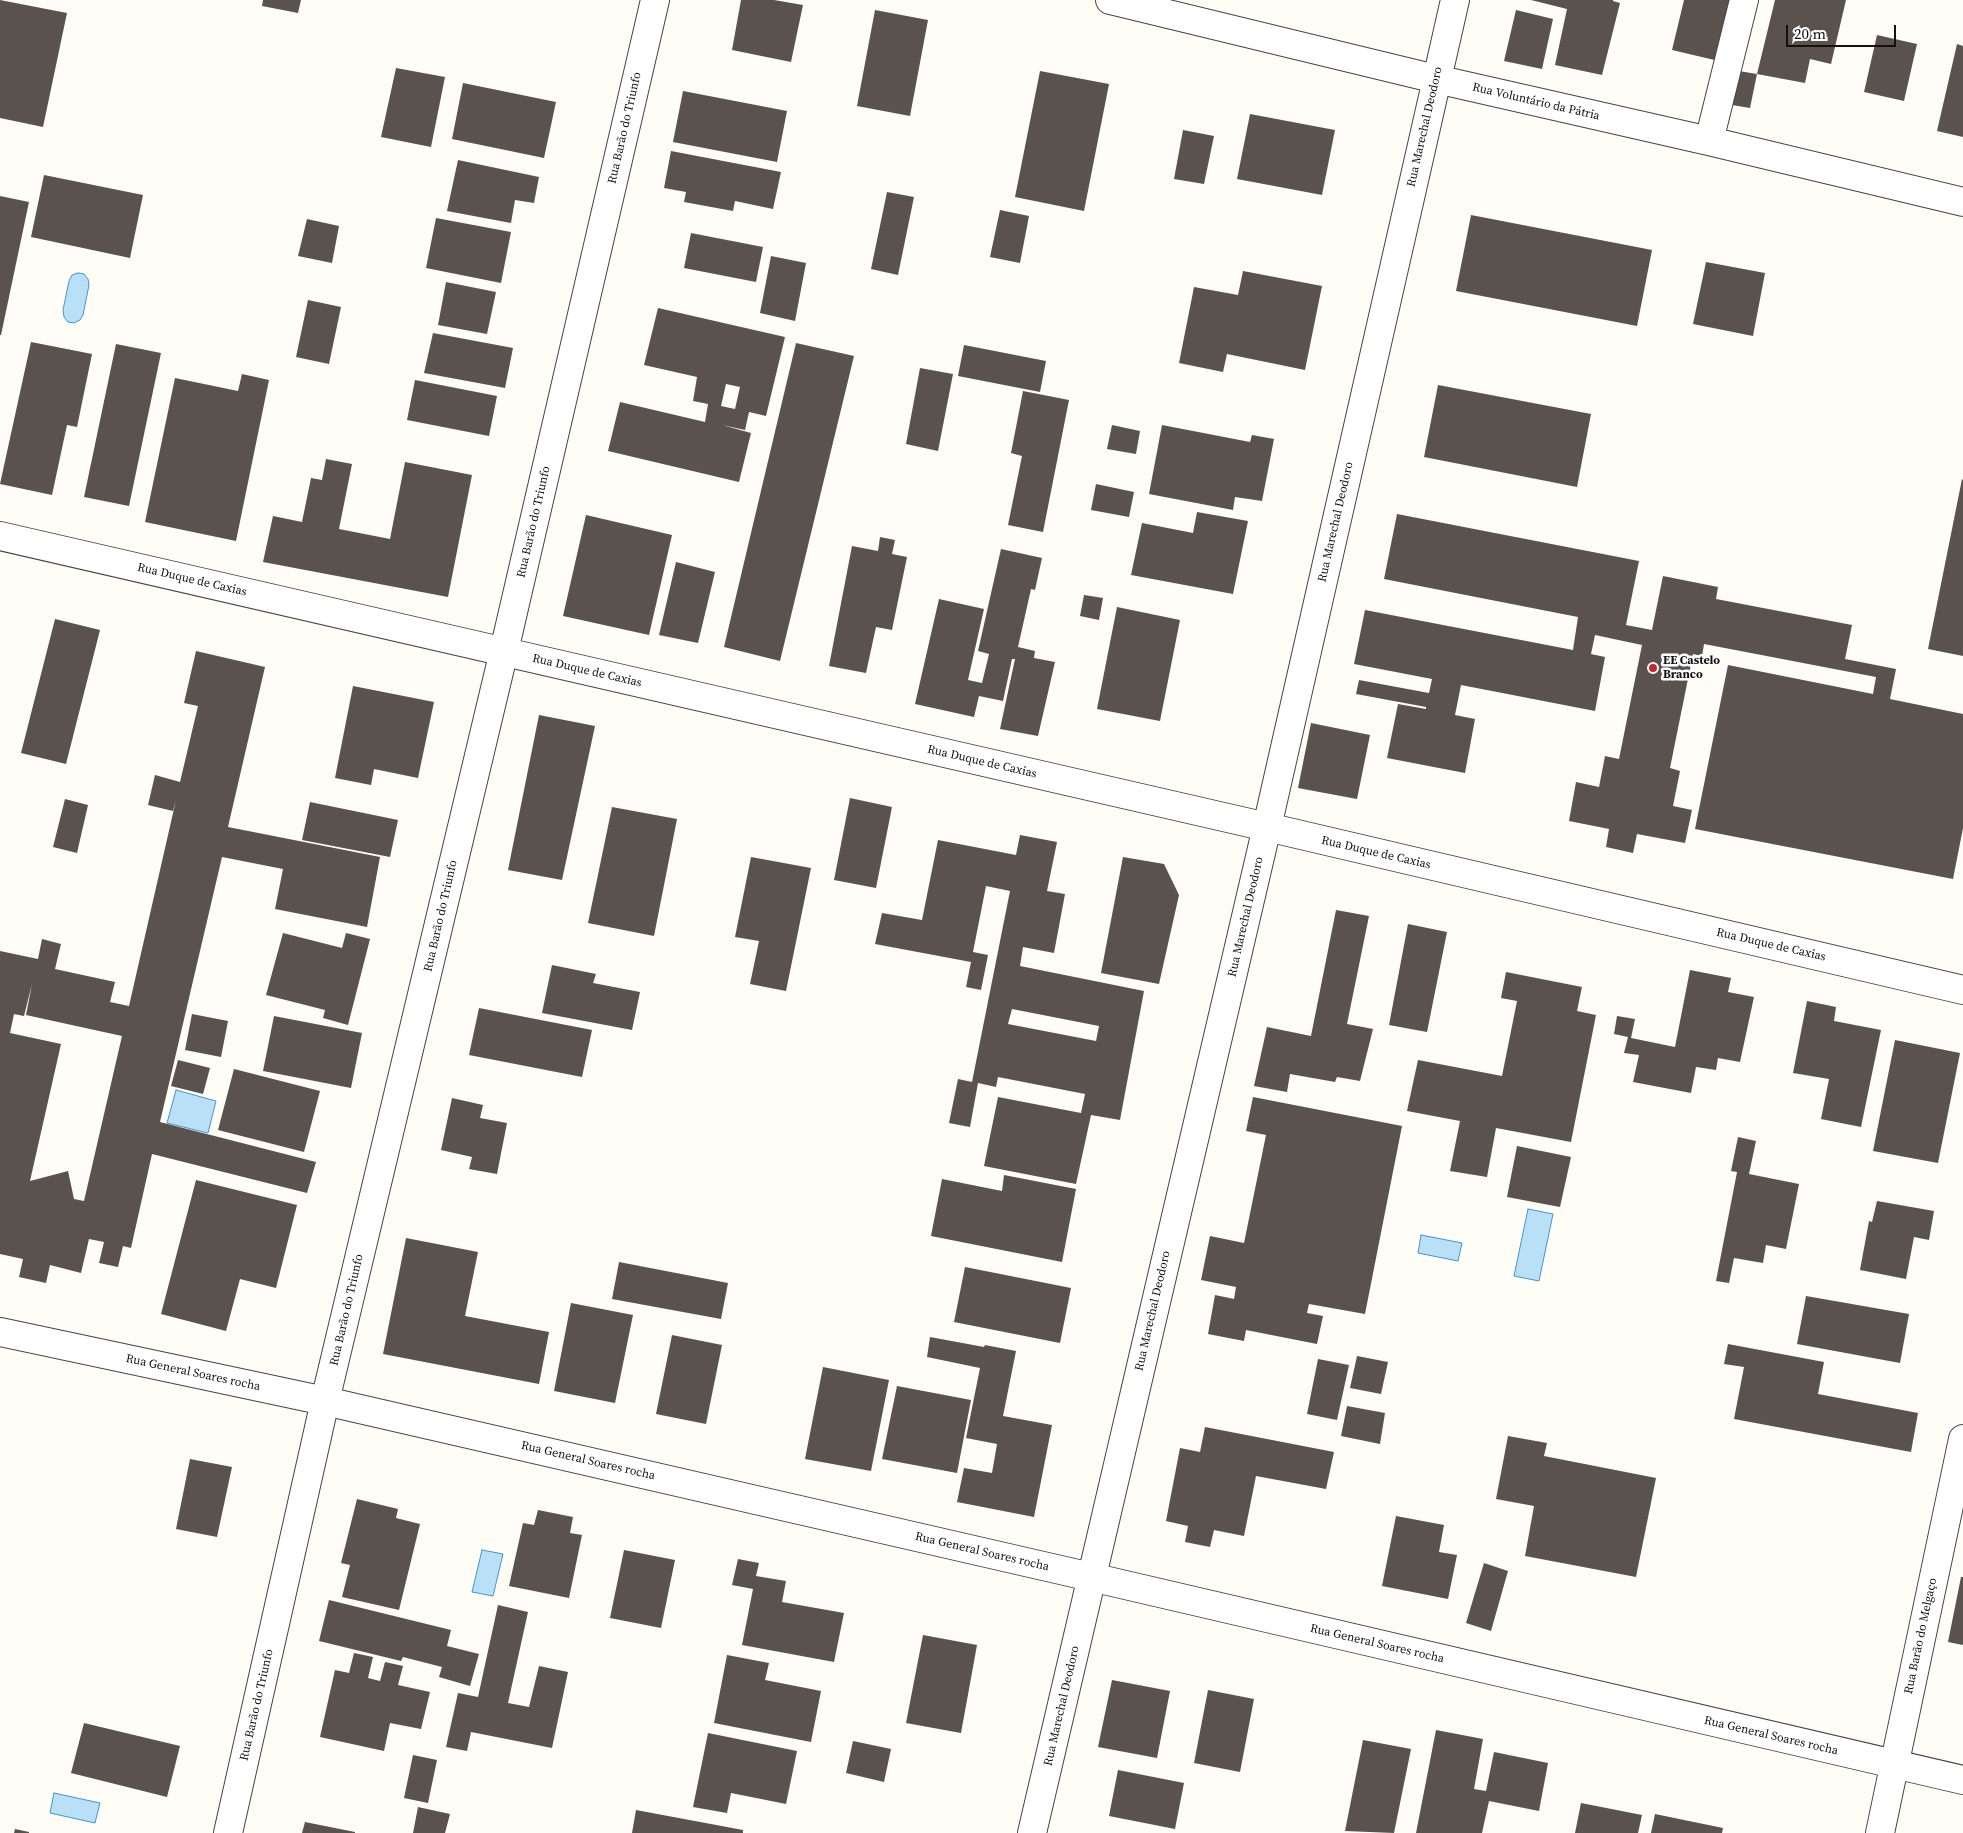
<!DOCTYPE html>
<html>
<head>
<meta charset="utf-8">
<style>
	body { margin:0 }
	#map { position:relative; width:1963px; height:1833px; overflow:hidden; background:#fffdf5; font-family:"Source Serif 4",serif }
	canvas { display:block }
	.scale { position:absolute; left:1786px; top:25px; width:110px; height:22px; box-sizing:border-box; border:2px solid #111; border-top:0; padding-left:6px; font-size:15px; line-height:18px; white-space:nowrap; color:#111; -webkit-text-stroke:4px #fff; paint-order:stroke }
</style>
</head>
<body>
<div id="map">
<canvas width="1963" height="1833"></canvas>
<div class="scale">20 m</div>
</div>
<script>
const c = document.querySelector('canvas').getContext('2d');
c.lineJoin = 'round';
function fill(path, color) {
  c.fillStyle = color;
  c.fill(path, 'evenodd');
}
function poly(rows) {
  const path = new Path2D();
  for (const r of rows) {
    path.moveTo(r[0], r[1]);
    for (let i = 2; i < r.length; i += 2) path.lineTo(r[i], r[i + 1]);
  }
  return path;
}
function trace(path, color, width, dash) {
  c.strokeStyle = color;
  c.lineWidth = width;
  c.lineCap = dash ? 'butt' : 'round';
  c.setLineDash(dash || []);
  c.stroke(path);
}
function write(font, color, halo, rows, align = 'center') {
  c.font = font + ' "Source Serif 4",serif';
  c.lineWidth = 5;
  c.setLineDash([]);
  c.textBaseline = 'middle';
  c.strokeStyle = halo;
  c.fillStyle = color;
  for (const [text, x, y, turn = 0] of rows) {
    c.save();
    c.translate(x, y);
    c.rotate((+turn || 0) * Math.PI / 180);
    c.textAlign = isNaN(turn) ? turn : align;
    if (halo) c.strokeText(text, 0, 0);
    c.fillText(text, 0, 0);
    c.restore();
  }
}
const water = poly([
	[78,273,84,274,88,279,89,285,83,315,80,320,74,323,68,322,64,317,63,310,69,281,72,275,78,273],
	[176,1090,216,1101,208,1133,167,1123,176,1090],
	[1528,1209,1553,1214,1539,1281,1514,1276,1528,1209],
	[1421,1235,1462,1243,1458,1261,1418,1253,1421,1235],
	[482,1550,503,1554,493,1596,472,1592,482,1550],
	[54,1793,100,1803,95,1823,50,1813,54,1793]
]);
const building = poly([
	[0,0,67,13,43,127,0,118],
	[263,0,301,0,298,13,262,6],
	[741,0,774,0,803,5,791,62,732,50],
	[1531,0,1613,0,1613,1,1620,3,1602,75,1555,65,1567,9],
	[1684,0,1737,0,1723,62,1672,50],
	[1775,0,1846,0,1831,64,1810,59,1805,83,1757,74,1750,108,1726,104,1733,70,1757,74],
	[875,10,928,20,910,116,857,106],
	[1516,10,1553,19,1542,69,1504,61],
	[1877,35,1917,44,1904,101,1864,92],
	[1957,44,1963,46,1963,137,1937,131],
	[396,68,445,77,431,147,381,137],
	[1040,71,1109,84,1084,211,1015,197],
	[463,83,556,102,544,158,452,139],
	[683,91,787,111,777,162,673,142],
	[1250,114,1335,130,1322,195,1237,179],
	[1183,130,1214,136,1204,184,1174,179],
	[671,151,781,172,773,209,735,201,733,211,684,202,686,192,664,188],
	[458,160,539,177,534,203,515,200,511,223,447,211],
	[44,175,143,195,130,258,31,237],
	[887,192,914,197,898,275,871,269],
	[0,196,29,202,1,335,0,335],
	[1000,210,1029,216,1020,263,990,257],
	[1471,215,1652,250,1637,326,1456,291],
	[436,218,511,232,501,283,426,268],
	[307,219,339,226,332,263,298,256],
	[691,233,763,247,756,282,684,268],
	[771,256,806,263,795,321,760,313],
	[1706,262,1765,273,1753,336,1693,324],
	[1243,271,1322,286,1305,370,1227,354,1223,372,1179,363,1194,287,1238,295],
	[446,282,496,292,487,334,438,325],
	[308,300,341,307,329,364,296,357],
	[658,308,785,337,766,416,749,412,745,430,722,425,751,433,739,482,608,451,620,402,705,422,708,404,693,401,697,377,644,365],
	[726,384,740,387,735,409,721,406],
	[433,333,513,348,505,388,424,373],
	[31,342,92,354,77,427,67,425,52,495,0,484],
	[796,343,854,356,780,661,724,647],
	[116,344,161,353,129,506,84,497],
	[964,345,1046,361,1040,392,958,376],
	[920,368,953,374,938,451,906,444],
	[242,374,269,380,236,541,145,522,175,378,238,391],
	[415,380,497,396,489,436,407,420],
	[1438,385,1591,414,1577,487,1424,457],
	[1023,391,1069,400,1043,532,1008,525,1022,456,1011,453],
	[1112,425,1140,431,1136,454,1107,449],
	[1162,425,1250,442,1252,435,1274,439,1262,501,1235,497,1233,510,1149,494],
	[326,459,352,464,339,529,390,539,405,462,472,475,448,597,263,562,273,516,302,522,311,478,322,480],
	[1962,479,1963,480,1963,656,1928,649],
	[1096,484,1134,492,1129,517,1091,510],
	[1197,512,1248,521,1233,594,1131,575,1142,523,1193,533],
	[1397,514,1639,561,1626,625,1652,630,1663,576,1718,587,1716,599,1852,625,1845,659,1896,669,1890,699,1963,714,1963,828,1953,879,1695,829,1728,665,1873,694,1876,677,1704,644,1702,656,1693,654,1670,768,1680,771,1673,806,1692,810,1685,843,1637,834,1633,853,1606,847,1609,829,1569,821,1576,782,1599,787,1605,756,1619,759,1642,645,1595,635,1591,654,1605,657,1595,711,1461,685,1455,715,1475,719,1465,773,1387,758,1398,704,1426,709,1426,707,1356,694,1359,680,1429,693,1432,679,1354,664,1365,610,1573,650,1578,617,1384,579],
	[586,515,672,535,649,635,563,616],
	[880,537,895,540,892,554,907,557,892,630,876,627,866,673,829,666,852,546,878,551],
	[1001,549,1042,558,1035,590,1031,589,1018,647,1035,651,1034,658,1055,662,1038,736,1000,729,1015,659,1012,659,1003,701,979,696,974,717,915,704,939,599,984,609,968,680,982,683,989,654,978,651],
	[676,562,715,572,698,643,659,635],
	[1084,595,1103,598,1099,620,1080,616],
	[1117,607,1180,620,1160,721,1097,709],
	[55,619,100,630,66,764,21,753],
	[196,651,265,667,228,827,380,857,367,927,275,909,283,869,222,857,160,1122,316,1162,307,1193,152,1154,131,1248,123,1246,118,1267,99,1263,104,1242,89,1239,81,1273,50,1265,46,1283,19,1277,23,1259,0,1254,0,951,38,959,42,939,61,944,55,969,115,982,110,1002,129,1006,176,800,173,811,148,805,155,775,180,782,198,706,184,703],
	[32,984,26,1015,122,1036,84,1201,74,1199,68,1171,30,1181,61,1044,10,1033,14,1014,24,1016],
	[353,686,434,702,418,778,374,769,371,785,335,778],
	[539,715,595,726,562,880,508,870],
	[1311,723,1370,735,1357,799,1298,788],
	[850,798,892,807,876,888,834,880],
	[65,799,88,805,77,853,53,847],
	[310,802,398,820,390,857,302,840],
	[612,807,677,819,654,936,588,923],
	[1020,835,1057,842,1047,891,1065,894,1054,953,1023,947,1020,966,1144,991,1120,1120,1091,1115,1076,1184,984,1166,998,1097,1081,1113,1085,1094,998,1077,996,1087,978,1083,970,1127,949,1123,958,1079,972,1082,1010,891,986,886,973,952,988,955,981,990,966,987,971,962,875,944,882,913,922,920,938,840,1016,855],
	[1012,1009,1099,1026,1096,1041,1008,1024],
	[751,857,811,868,786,991,750,984,759,941,735,937],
	[1123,857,1164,864,1179,895,1159,984,1101,973],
	[1336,910,1369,916,1347,1024,1373,1029,1360,1081,1337,1077,1335,1082,1290,1074,1287,1092,1254,1086,1267,1027,1311,1036],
	[1408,924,1447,932,1427,1032,1389,1025],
	[283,933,342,948,346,933,370,939,348,1025,323,1018,325,1010,266,995],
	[552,965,596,974,593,983,640,992,632,1030,542,1013],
	[1690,970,1731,978,1728,992,1754,997,1740,1062,1718,1058,1716,1070,1696,1067,1691,1093,1633,1082,1639,1055,1624,1053,1628,1037,1614,1034,1617,1016,1635,1019,1631,1038,1675,1047],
	[1506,972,1582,987,1577,1011,1596,1015,1571,1142,1496,1128,1487,1177,1450,1171,1460,1121,1407,1111,1418,1060,1502,1076,1517,1001,1501,998],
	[1807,1001,1836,1007,1834,1021,1881,1030,1861,1127,1821,1119,1829,1079,1793,1073],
	[479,1008,592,1030,582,1077,469,1055],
	[192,1014,228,1021,221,1057,185,1050],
	[274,1016,362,1033,351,1088,263,1071],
	[1895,1040,1960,1053,1938,1163,1873,1151],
	[178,1060,210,1068,203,1094,171,1086],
	[234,1069,320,1091,304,1152,218,1130],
	[1253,1097,1402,1126,1365,1314,1309,1304,1307,1313,1323,1316,1317,1344,1246,1330,1244,1341,1208,1334,1215,1295,1234,1299,1236,1287,1201,1280,1210,1236,1244,1243,1266,1135,1246,1131],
	[452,1098,483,1105,480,1118,507,1123,497,1174,469,1169,472,1157,441,1150],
	[1738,1137,1756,1141,1749,1174,1799,1184,1786,1249,1766,1245,1763,1263,1734,1258,1729,1283,1716,1281,1737,1172,1731,1171],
	[1517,1146,1571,1157,1560,1207,1507,1197],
	[1004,1175,1076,1189,1062,1262,931,1236,942,1179,1002,1191],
	[196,1180,297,1205,276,1288,240,1279,226,1331,161,1314],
	[1877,1201,1934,1211,1929,1240,1914,1237,1906,1279,1860,1270,1869,1221,1872,1222],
	[406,1238,478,1252,465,1316,549,1332,539,1384,383,1354],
	[619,1262,728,1283,721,1319,612,1299],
	[965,1267,1071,1288,1060,1343,954,1322],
	[1806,1296,1909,1314,1900,1363,1797,1344],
	[571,1303,633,1315,615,1403,554,1391],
	[672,1335,722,1345,706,1424,656,1414],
	[930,1337,984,1347,985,1345,1016,1351,1003,1416,1052,1425,1034,1517,957,1502,964,1468,992,1473,997,1444,966,1438,980,1368,927,1357],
	[1728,1344,1824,1362,1818,1394,1918,1413,1911,1452,1734,1419,1744,1367,1724,1364],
	[1357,1356,1388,1362,1381,1394,1350,1388],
	[1318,1359,1349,1365,1337,1420,1307,1414],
	[823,1367,889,1380,871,1471,805,1459],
	[897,1386,971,1400,957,1473,882,1459],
	[1347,1406,1385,1413,1380,1444,1341,1436],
	[1205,1427,1334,1452,1326,1489,1256,1476,1244,1536,1214,1530,1210,1547,1185,1542,1188,1526,1166,1521,1180,1448,1200,1452],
	[1508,1436,1547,1443,1544,1456,1656,1478,1636,1577,1525,1556,1534,1506,1496,1499],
	[190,1459,232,1467,217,1537,176,1529],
	[357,1499,398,1509,396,1518,420,1524,399,1610,342,1597,350,1565,341,1563],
	[538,1510,573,1517,570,1533,582,1535,569,1598,509,1586,523,1523,534,1525],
	[1396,1516,1444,1525,1439,1552,1457,1555,1448,1599,1382,1586],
	[624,1550,675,1560,661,1628,610,1618],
	[738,1559,759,1563,756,1576,786,1581,782,1602,844,1613,834,1662,742,1645,753,1589,732,1585],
	[1484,1563,1508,1571,1491,1631,1466,1623],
	[1961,1577,1963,1577,1963,1645,1948,1642],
	[329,1600,451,1630,447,1646,479,1654,470,1686,439,1677,442,1667,403,1657,401,1661,319,1641],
	[498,1605,528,1612,508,1703,529,1707,539,1666,568,1672,552,1748,471,1732,467,1751,446,1747,458,1693,478,1697],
	[923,1635,977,1645,961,1733,906,1723],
	[354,1653,373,1657,368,1678,380,1681,385,1662,403,1666,398,1685,430,1692,421,1729,390,1723,384,1751,320,1737,335,1670,349,1673],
	[727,1655,769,1663,765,1680,821,1691,811,1742,714,1723],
	[1112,1680,1170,1691,1157,1758,1098,1747],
	[1208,1690,1254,1699,1240,1772,1194,1763],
	[84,1723,180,1746,167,1797,71,1773],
	[1436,1730,1483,1739,1474,1789,1486,1791,1494,1752,1548,1763,1539,1811,1489,1801,1482,1833,1416,1833],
	[708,1733,797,1751,786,1804,731,1793,727,1813,693,1807],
	[1363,1740,1411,1749,1394,1833,1345,1831],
	[853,1741,891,1749,884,1782,846,1773],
	[413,1755,437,1760,428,1803,404,1798],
	[1118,1770,1184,1783,1175,1829,1109,1816],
	[1581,1803,1642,1815,1638,1833,1575,1833],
	[418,1807,450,1814,445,1833,413,1833],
	[636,1810,743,1830,743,1833,632,1833],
	[1655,1814,1723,1828,1722,1833,1651,1833],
	[305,1822,355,1832,355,1833,302,1833],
	[15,1829,29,1832,29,1833,14,1833]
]);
const minor = poly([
	[1110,0,1436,79,1709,141,1963,202],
	[1709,141,1744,0],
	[0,536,1267,827,1963,990],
	[0,1332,325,1401,1091,1577,1963,1780],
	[228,1833,325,1401,504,651,655,0],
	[1032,1833,1267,827,1455,0],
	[1880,1833,1963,1439]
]);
const markers = [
	[1653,668,5,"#c4262e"]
];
const streetNames = [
	["Rua Voluntário da Pátria",1536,102,13],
	["Rua Marechal Deodoro",1425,127,-77],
	["Rua Barão do Triunfo",625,128,-77],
	["Rua Barão do Triunfo",534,522,-77],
	["Rua Marechal Deodoro",1336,522,-77],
	["Rua Duque de Caxias",192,580,13],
	["Rua Duque de Caxias",587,671,13],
	["Rua Duque de Caxias",982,762,13],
	["Rua Duque de Caxias",1376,853,13],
	["Rua Barão do Triunfo",441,916,-77],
	["Rua Marechal Deodoro",1246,917,-77],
	["Rua Duque de Caxias",1771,945,13],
	["Rua Barão do Triunfo",347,1310,-77],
	["Rua Marechal Deodoro",1153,1311,-77],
	["Rua General Soares rocha",193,1373,12],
	["Rua General Soares rocha",588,1461,13],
	["Rua General Soares rocha",982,1552,13],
	["Rua Barão do Melgaço",1921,1636,-78],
	["Rua General Soares rocha",1377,1644,13],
	["Rua Barão do Triunfo",257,1705,-77],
	["Rua Marechal Deodoro",1062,1706,-77],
	["Rua General Soares rocha",1771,1736,13]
];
const poiNames = [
	["EE Castelo",1663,661],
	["Branco",1663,675]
];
fill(water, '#b9e0f7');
trace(water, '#3f96cf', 1);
fill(building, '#5a524d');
trace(minor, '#444', 30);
trace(minor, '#fff', 28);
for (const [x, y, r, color] of markers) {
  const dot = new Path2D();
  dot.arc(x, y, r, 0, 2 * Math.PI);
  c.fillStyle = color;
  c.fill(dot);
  trace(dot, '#fff', 2);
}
write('12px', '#111', '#fff', streetNames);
write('bold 12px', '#111', '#fff', poiNames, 'left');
</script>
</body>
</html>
